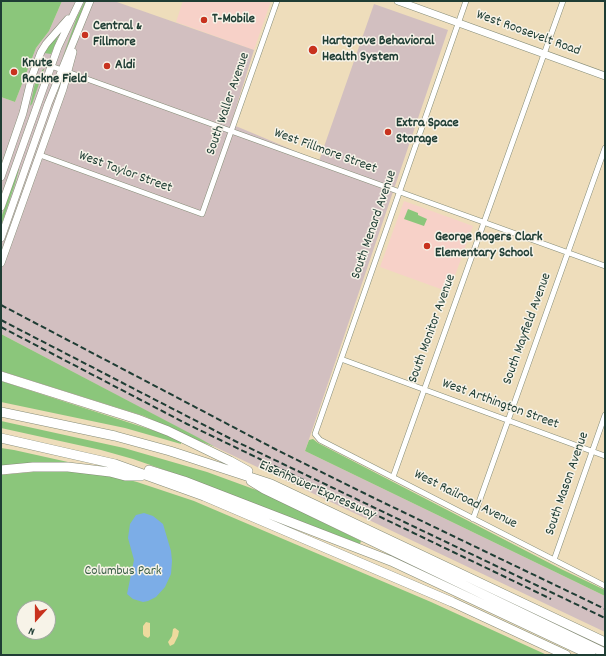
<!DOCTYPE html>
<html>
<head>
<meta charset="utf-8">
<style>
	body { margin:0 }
	#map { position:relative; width:606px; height:656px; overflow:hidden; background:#edb; font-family:Dekko,sans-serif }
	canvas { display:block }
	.frame { position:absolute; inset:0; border:2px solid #1f3d34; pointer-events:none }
	.north { position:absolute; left:16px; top:600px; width:40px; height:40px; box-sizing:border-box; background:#f7f3e8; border:1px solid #a1aaa0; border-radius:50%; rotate:201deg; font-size:11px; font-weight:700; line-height:16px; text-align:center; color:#1f3d34 }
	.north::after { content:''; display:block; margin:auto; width:14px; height:18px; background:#c8321e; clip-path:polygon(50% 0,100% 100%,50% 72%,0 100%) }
</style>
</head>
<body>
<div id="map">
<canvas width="606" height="656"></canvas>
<div class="frame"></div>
<div class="north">N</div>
</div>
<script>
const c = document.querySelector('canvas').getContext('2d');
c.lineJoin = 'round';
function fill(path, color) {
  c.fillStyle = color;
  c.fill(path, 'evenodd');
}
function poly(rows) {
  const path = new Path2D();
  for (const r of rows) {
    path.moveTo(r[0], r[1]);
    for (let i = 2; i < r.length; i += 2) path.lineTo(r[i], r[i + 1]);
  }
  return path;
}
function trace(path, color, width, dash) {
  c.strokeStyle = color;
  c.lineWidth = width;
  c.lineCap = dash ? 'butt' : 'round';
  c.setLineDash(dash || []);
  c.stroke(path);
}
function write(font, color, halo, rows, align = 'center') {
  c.font = font + ' Dekko,sans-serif';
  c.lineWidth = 3;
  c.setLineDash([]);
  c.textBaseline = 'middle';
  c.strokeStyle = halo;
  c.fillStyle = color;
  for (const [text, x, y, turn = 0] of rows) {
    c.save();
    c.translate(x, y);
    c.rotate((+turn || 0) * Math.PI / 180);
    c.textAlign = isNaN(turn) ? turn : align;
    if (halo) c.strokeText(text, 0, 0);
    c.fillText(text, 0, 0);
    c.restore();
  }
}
const built = poly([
	[183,1,271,1,254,50,176,22],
	[404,201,473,226,449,292,380,267]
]);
const industrial = poly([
	[62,1,114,1,254,50,231,124,319,161,374,4,448,30,305,451,605,596,605,632,215,447,1,334,1,97,15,102,36,48,49,31]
]);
const green = poly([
	[1,1,62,1,49,31,36,48,15,102,1,97],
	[85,1,86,1,62,59,77,17],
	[60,32,51,54,44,53,48,46],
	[43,69,44,69,32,104,30,106,35,83],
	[18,169,19,169,15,184,1,226,1,218],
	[408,209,418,213,418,215,427,219,424,226,404,219],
	[1,334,199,438,215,447,186,436,186,435,144,416,1,371],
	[1,381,158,432,181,441,181,444,125,428,1,402],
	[1,421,124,448,207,472,259,491,361,541,360,544,185,477,133,459,101,450,1,428],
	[313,439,318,443,561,569,605,590,605,596,305,451,309,440],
	[1,448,14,450,68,462,67,465,1,468],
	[65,470,114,476,137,482,194,501,431,602,547,655,1,655,1,475,44,471,64,472],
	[24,608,48,608,48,632,24,632]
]);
const sand = poly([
	[146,622,150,623,150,636,148,638,144,636,143,634,143,626],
	[175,628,179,631,178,636,174,644,170,646,168,642,172,636,173,629]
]);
const water = poly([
	[144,513,153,516,163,524,171,551,172,561,171,574,165,587,156,597,148,601,143,602,133,599,127,594,134,560,128,538,130,524,136,515]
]);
const street = poly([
	[466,1,315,434,320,440,605,586],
	[37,61,605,266],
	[40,155,202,214,277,1],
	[341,359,605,456],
	[393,477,563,1],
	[473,519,605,148],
	[554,560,605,415]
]);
const secondary = poly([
	[398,1,605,76],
	[1,177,23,113,32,76,41,52,46,44,68,19],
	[1,207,58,47,80,1],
	[1,238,48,104,90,1],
	[1,263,63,89,73,52]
]);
const highway = poly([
	[1,376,137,419,168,431,230,461,248,471],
	[1,412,115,436,170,451,271,484,605,642],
	[1,438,115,464,204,496,452,602,566,655],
	[1,470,33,467,68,467,110,472,125,476,141,476],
	[149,470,184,481,391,561,591,655],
	[251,481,264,489,605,653]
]);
const rail = poly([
	[1,305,275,449,376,499,605,609],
	[1,320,235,441,605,618],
	[1,327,187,424,551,599]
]);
const markers = [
	[204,20,4,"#c8321e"],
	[85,35,4,"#c8321e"],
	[313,50,5,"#c8321e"],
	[107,66,4,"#c8321e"],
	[14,72,4,"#c8321e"],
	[388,132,4,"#c8321e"],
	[427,246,4,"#c8321e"]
];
const poiNames = [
	["T-Mobile",212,20],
	["Central &",93,27],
	["Fillmore",93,43],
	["Hartgrove Behavioral",322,42],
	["Health System",322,58],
	["Knute",22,64],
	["Rockne Field",22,80],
	["Aldi",115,66],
	["Extra Space",396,124],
	["Storage",396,140],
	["George Rogers Clark",435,238],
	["Elementary School",435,254]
];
const streetNames = [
	["West Roosevelt Road",528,34,20],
	["South Waller Avenue",229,104,-71],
	["West Fillmore Street",325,152,20],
	["West Taylor Street",125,173,20],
	["South Menard Avenue",375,225,-71],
	["South Monitor Avenue",433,329,-70],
	["South Mayfield Avenue",528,329,-70],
	["West Arthington Street",500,405,20],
	["South Mason Avenue",568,484,-71],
	["Eisenhower Expressway",317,491,24],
	["West Railroad Avenue",465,500,27]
];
const parkNames = [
	["Columbus Park",123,572]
];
fill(built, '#f7d1c8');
fill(industrial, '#d2bfc0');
fill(green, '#8bc67b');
fill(sand, '#eeda9e');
fill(water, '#7cade7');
trace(street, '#868d78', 6);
trace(secondary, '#868d78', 8);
trace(highway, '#868d78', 10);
trace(street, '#fff', 5);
trace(secondary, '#fff', 7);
trace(highway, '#fff', 9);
trace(rail, '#1f3d34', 2, [6, 3]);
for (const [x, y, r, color] of markers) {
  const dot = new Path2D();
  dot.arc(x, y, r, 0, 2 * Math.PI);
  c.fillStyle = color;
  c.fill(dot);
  trace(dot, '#f7f3e8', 1.5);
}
write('bold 14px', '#1f3d34', '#f7f3e8', poiNames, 'left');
write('14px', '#1f3d34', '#f7f3e8', streetNames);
write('14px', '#3a5f46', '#f7f3e8', parkNames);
</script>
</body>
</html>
